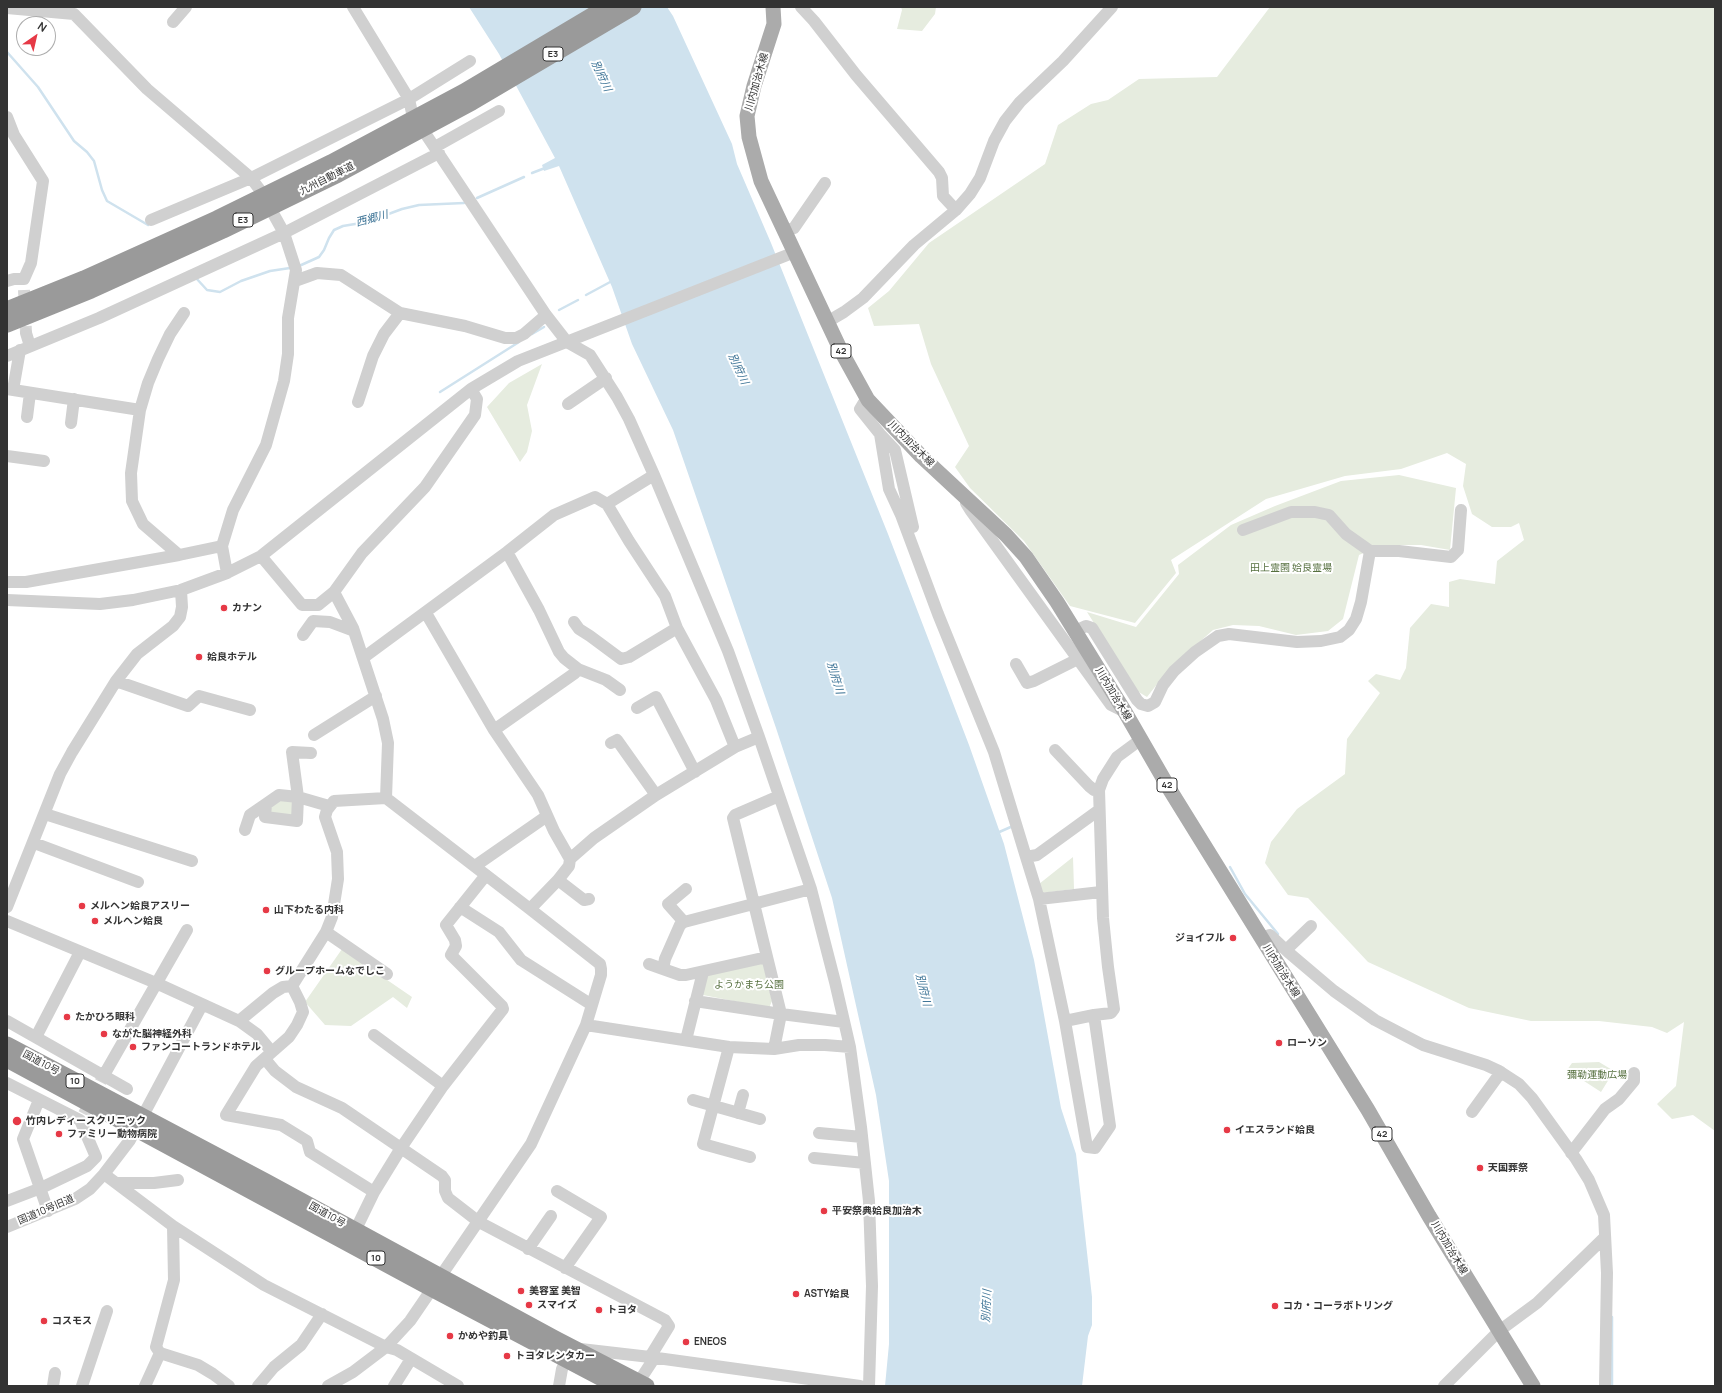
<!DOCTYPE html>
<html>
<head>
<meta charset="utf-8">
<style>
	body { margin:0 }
	#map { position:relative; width:1722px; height:1393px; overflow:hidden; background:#fff; font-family:Manrope,sans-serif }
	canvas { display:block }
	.frame { position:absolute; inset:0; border:8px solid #333; pointer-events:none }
	.north { position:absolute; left:16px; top:16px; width:40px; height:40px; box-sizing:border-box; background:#fff; border:1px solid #adadad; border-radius:50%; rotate:34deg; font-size:11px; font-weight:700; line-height:16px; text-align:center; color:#333 }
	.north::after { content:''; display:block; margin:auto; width:14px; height:18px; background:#e63946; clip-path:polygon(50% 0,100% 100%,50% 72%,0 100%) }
</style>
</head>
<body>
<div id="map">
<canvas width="1722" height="1393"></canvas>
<div class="frame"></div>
<div class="north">N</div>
</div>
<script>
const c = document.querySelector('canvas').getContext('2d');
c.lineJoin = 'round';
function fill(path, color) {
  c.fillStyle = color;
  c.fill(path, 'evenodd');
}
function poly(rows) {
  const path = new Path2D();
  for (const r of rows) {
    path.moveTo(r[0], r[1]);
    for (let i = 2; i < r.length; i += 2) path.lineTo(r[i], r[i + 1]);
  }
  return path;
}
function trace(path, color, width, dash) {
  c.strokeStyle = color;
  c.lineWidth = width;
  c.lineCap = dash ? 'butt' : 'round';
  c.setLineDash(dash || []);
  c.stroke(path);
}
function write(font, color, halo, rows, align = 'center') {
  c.font = font + ' Manrope,"Noto Sans JP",sans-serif';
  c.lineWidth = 4;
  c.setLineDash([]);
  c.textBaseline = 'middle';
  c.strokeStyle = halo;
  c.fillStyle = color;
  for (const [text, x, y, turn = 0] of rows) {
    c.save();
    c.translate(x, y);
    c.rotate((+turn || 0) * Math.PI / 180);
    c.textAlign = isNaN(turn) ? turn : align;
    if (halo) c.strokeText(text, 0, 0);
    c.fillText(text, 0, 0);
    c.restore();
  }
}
const green = poly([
	[901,7,936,7,935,14,922,31,897,29,902,10],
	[1270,7,1715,7,1715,1131,1693,1115,1672,1119,1657,1104,1676,1086,1684,1022,1667,1033,1652,1027,1599,1021,1531,1021,1469,1008,1368,962,1308,898,1288,895,1265,863,1271,842,1297,809,1345,774,1347,739,1380,693,1368,681,1376,674,1400,680,1406,668,1410,628,1431,604,1449,607,1449,582,1460,579,1495,584,1497,561,1524,540,1519,523,1511,527,1492,527,1472,514,1463,486,1466,464,1447,453,1401,469,1345,476,1266,499,1171,560,1176,573,1135,623,1070,606,1024,541,970,488,955,467,969,446,931,364,919,324,874,326,868,308,889,291,929,243,1045,164,1058,125,1091,104,1108,100,1139,79,1217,77],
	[542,364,527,405,532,431,527,452,520,462,487,407,509,383],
	[1399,475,1456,488,1450,550,1421,545,1381,545,1359,555,1343,619,1328,631,1296,635,1259,626,1233,625,1213,630,1169,669,1147,697,1137,691,1087,612,1136,627,1179,574,1178,565,1231,525,1275,506,1341,481],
	[280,796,297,798,295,819,267,816,268,806],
	[1073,857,1074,889,1041,893,1039,884],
	[342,949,412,997,407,1008,393,997,351,1026,325,1025,305,1002],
	[763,963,772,1001,769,1008,703,995,707,975],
	[1599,1062,1614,1071,1601,1092,1567,1070,1572,1063]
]);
const water = poly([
	[469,7,667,7,673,16,732,144,737,164,771,243,888,534,969,745,1004,844,1034,960,1061,1108,1076,1154,1092,1297,1092,1325,1088,1336,1082,1386,885,1386,889,1344,889,1181,876,1095,832,898,776,728,673,430,632,344,612,287,559,166,544,171,542,165,555,158,499,54]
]);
const stream = poly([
	[7,52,38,87,74,141,87,152,94,161,102,190,107,201,148,225],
	[532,173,545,168],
	[477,198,524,177],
	[299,266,319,257,324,250,329,238,334,230,343,226,367,222,402,209,419,205,464,203],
	[196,278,207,290,220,292,241,281,270,271,290,268],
	[586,295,612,281],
	[559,310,578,300],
	[532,334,544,327],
	[440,392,519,342],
	[997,833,1013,826],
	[1230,867,1245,894,1278,934],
	[1612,1317,1612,1386]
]);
const minorTunnel = poly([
	[24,290,26,333],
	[84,1114,104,1075]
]);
const minor = poly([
	[353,7,409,99,412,113],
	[801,7,814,21,856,75,939,172,942,178,943,196,956,210],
	[7,8,74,14,147,89,251,178,260,190],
	[173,22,186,7],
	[7,117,14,135,43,181,31,263,24,279,14,279,7,281],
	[427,136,546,315,567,342,590,355,617,397,629,419,654,475,728,651,759,737,811,889,835,982,850,1047,861,1127,869,1201,872,1286,869,1386],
	[435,147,499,111],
	[151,220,251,178,409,99,470,61],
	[785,231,794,228,825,183],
	[295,281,317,273,341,275,400,313,465,326,505,338,516,338,524,334,546,315],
	[827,322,844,312,863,298,914,245,956,210,970,194,980,178,994,141,1005,121,1020,102,1063,61,1112,7],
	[26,333,30,346],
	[7,356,99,318,284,233,439,153],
	[7,389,140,410,131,473,132,501,143,524,179,555],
	[13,390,20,350],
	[868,400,863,404,860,409,880,434,889,489,901,515,938,614,994,752,1026,857],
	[358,402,373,356,384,334,400,313],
	[568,404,606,378],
	[140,410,148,383,158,359,170,334,184,313],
	[27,417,30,393],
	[71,423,74,399],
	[881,435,895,450,913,527],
	[7,456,44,461],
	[966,503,971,511,1111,705,1125,712],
	[607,504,654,475],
	[1370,551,1399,551,1451,557,1458,550,1461,510],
	[507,552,539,610,559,652,564,658,578,669,606,680,620,690],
	[261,556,302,605,318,605,334,592,362,553,425,487,475,415,477,399,471,389],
	[227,573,222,546,233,510,266,445,284,381,288,354,288,318,296,270,284,233,274,215],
	[7,582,26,582,179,555,222,546],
	[334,592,353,628,383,719,388,743,386,798],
	[7,600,100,604,133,600,181,590,227,573,261,556,471,389,518,361,795,252],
	[426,613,494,730,538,795,554,831,570,859,569,866,558,880,530,909],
	[574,622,579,629,590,636,621,659,629,657,677,628],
	[1075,631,1086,626,1092,628,1137,700,1141,704,1148,706,1155,702,1163,685,1174,671,1195,652,1218,636,1229,634,1297,642,1321,641,1340,637,1349,630,1356,619,1361,602,1370,551,1346,534,1329,515,1315,512,1291,512,1243,530],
	[303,635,313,621,330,622,354,631],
	[363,658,507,552,554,515,595,497,607,504,629,541,665,596,677,628,716,700,735,747,656,795,594,838,570,859],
	[1016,664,1027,683,1034,681,1078,659],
	[116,681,188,706,199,696,250,710],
	[637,708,656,697,695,772],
	[494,730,575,673,578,669],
	[314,735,376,696],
	[611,743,617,740,656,795],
	[735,747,759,737],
	[1055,750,1089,786,1094,790,1099,790],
	[311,753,292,752,298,797,297,821,265,817,266,804,279,795,298,797,329,806],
	[45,814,192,861],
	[245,830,250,815,266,804],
	[34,843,138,882],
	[475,866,547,816],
	[558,880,584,900,589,899],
	[1039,899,1026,857,1037,855,1099,810],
	[7,907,60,774,72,752,116,681,137,654,173,626,180,617,182,607,181,590],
	[460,907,499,932,521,960,592,1005],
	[7,921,156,983,239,1021,257,1034,272,1052],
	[684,922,668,904,686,889],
	[326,932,387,974],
	[1261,938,1270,935,1288,952,1334,991,1375,1020,1423,1045,1486,1065,1499,1071,1519,1084,1532,1098,1576,1159,1589,1180,1604,1215,1607,1273,1605,1386],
	[1286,950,1311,926],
	[767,957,686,975,680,975,663,969,665,959,680,925,684,922,811,889],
	[649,964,663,969],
	[292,986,300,1002,303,1012,297,1025,289,1037,256,1066,226,1115,281,1125,307,1141,310,1152,374,1192,401,1148,443,1086,503,1009,502,1006,451,955,456,946,455,940,446,925,486,875],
	[695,1001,781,1014,844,1022],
	[1094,1015,1110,1126,1095,1148,1087,1147,1065,1021,1094,1015,1111,1013,1114,1009,1108,967,1103,918,1099,790,1103,779,1117,757,1140,740],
	[7,1021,127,1089],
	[239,1021,273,993,283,987,292,986,326,932,332,917,338,879,337,852,325,817,327,810,334,801,386,798,530,909,600,964,601,969,601,975,586,1025,531,1144,410,1321,386,1347,353,1372,328,1386],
	[1065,1021,1039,899,1101,892],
	[586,1025,729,1047,774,1049,799,1045,825,1045,850,1047],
	[374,1035,443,1086],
	[36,1037,80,952],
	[686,1040,703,972],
	[729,1047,703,1144,750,1157],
	[774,1049,781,1014,733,818,735,815,779,796],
	[265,1059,275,1071,296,1087,342,1108,442,1176,445,1180,445,1191,448,1198,479,1222,665,1320,669,1326,650,1357],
	[104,1075,187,930],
	[7,1083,80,1120,96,1157,87,1166,41,1188,7,1201],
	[39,1100,23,1139,48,1211],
	[693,1100,760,1119],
	[1472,1112,1501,1072],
	[738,1113,743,1095],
	[819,1133,862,1137],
	[1571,1153,1605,1109,1619,1099,1634,1081,1634,1073],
	[814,1158,865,1163],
	[104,1174,173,1226,264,1285,386,1347,397,1350,458,1386],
	[116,1183,154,1183,178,1180],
	[557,1191,601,1217,565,1268],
	[173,1226,174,1280,156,1347,160,1353,198,1365,213,1374,229,1386],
	[7,1227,75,1199,90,1189,104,1174,130,1140,202,1005],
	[355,1231,374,1192],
	[528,1249,551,1216],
	[53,1386,55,1373],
	[82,1386,107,1311],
	[145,1386,160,1353],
	[258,1386,274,1367,301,1345,322,1314],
	[394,1386,411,1359],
	[559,1386,562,1369,572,1348,650,1357,860,1386],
	[636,1386,655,1357],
	[1444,1386,1499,1331,1537,1303,1605,1237]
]);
const major = poly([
	[773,7,774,24,754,86,747,116,749,137,761,181,841,351,868,400,921,456,1006,535,1026,557,1057,602,1125,712,1170,790,1368,1110,1429,1216,1533,1386]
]);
const highway = poly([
	[7,310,84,279,217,219,331,163,464,92,607,7],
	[7,324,91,290,223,230,338,174,472,102,633,7],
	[7,1045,266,1182,555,1339,646,1386],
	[7,1059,433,1289,617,1386]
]);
const markers = [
	[224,608,4,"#e63946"],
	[199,657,4,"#e63946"],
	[82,906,4,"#e63946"],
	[266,910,4,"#e63946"],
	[95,921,4,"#e63946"],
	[1233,938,4,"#e63946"],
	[267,971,4,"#e63946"],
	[67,1017,4,"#e63946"],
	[104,1034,4,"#e63946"],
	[1279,1043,4,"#e63946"],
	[133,1047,4,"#e63946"],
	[17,1121,5,"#e63946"],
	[1227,1130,4,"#e63946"],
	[59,1134,4,"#e63946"],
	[1480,1168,4,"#e63946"],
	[824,1211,4,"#e63946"],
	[521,1291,4,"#e63946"],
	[796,1294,4,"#e63946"],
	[529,1305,4,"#e63946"],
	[1275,1306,4,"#e63946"],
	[599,1310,4,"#e63946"],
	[44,1321,4,"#e63946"],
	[450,1336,4,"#e63946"],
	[686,1342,4,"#e63946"],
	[507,1356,4,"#e63946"]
];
const shields = [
	[553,54,20],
	[243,220,20],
	[841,351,20],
	[1167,785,20],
	[75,1081,18],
	[1382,1134,20],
	[376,1258,18]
];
const shieldNames = [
	["E3",553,54],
	["E3",243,220],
	["42",841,351],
	["42",1167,785],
	["10",75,1081],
	["42",1382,1134],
	["10",376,1258]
];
const streetNames = [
	["川内加治木線",757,82,-74],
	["九州自動車道",327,179,-27],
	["川内加治木線",911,444,45],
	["川内加治木線",1113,694,59],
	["川内加治木線",1281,971,58],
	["国道10号",41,1063,28],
	["国道10号旧道",46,1210,-23],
	["国道10号",327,1215,29],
	["川内加治木線",1449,1248,59]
];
const parkNames = [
	["田上霊園 姶良霊場",1291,568],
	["ようかまち公園",749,985],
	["彌勒運動広場",1597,1075]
];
const poiNames = [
	["カナン",232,608],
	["姶良ホテル",207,657],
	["メルヘン姶良アスリー",90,906],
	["山下わたる内科",274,910],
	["メルヘン姶良",103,921],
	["ジョイフル",1225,938,"right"],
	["グループホームなでしこ",275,971],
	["たかひろ眼科",75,1017],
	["ながた脳神経外科",112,1034],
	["ローソン",1287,1043],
	["ファンコートランドホテル",141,1047],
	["竹内レディースクリニック",26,1121],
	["イエスランド姶良",1235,1130],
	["ファミリー動物病院",67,1134],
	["天国葬祭",1488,1168],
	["平安祭典姶良加治木",832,1211],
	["美容室 美智",529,1291],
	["ASTY姶良",804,1294],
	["スマイズ",537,1305],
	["コカ・コーラボトリング",1283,1306],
	["トヨタ",607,1310],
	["コスモス",52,1321],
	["かめや釣具",458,1336],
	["ENEOS",694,1342],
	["トヨタレンタカー",515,1356]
];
const waterNames = [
	["別府川",601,76,65],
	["西郷川",372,219,-15],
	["別府川",738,369,65],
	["別府川",835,678,73],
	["別府川",923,990,76],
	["別府川",987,1306,-87]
];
fill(green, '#e6ecdf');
fill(water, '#cfe2ee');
trace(stream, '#cfe2ee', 2.5);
trace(minorTunnel, '#d6d6d6', 12, [12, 6]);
trace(minor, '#d0d0d0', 12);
trace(major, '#ababab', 15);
trace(highway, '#9a9a9a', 17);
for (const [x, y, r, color] of markers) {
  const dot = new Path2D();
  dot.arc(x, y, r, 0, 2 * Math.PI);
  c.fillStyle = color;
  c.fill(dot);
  trace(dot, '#fff', 1.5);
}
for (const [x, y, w] of shields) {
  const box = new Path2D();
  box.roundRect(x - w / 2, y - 7, w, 14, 3);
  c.fillStyle = '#fff';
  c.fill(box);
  trace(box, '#333', 1);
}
write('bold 9px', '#333', null, shieldNames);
write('10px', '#333', '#fff', streetNames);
write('10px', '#56703f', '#fff', parkNames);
write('bold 10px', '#333', '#fff', poiNames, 'left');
write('italic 11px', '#3f7597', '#fff', waterNames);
</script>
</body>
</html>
